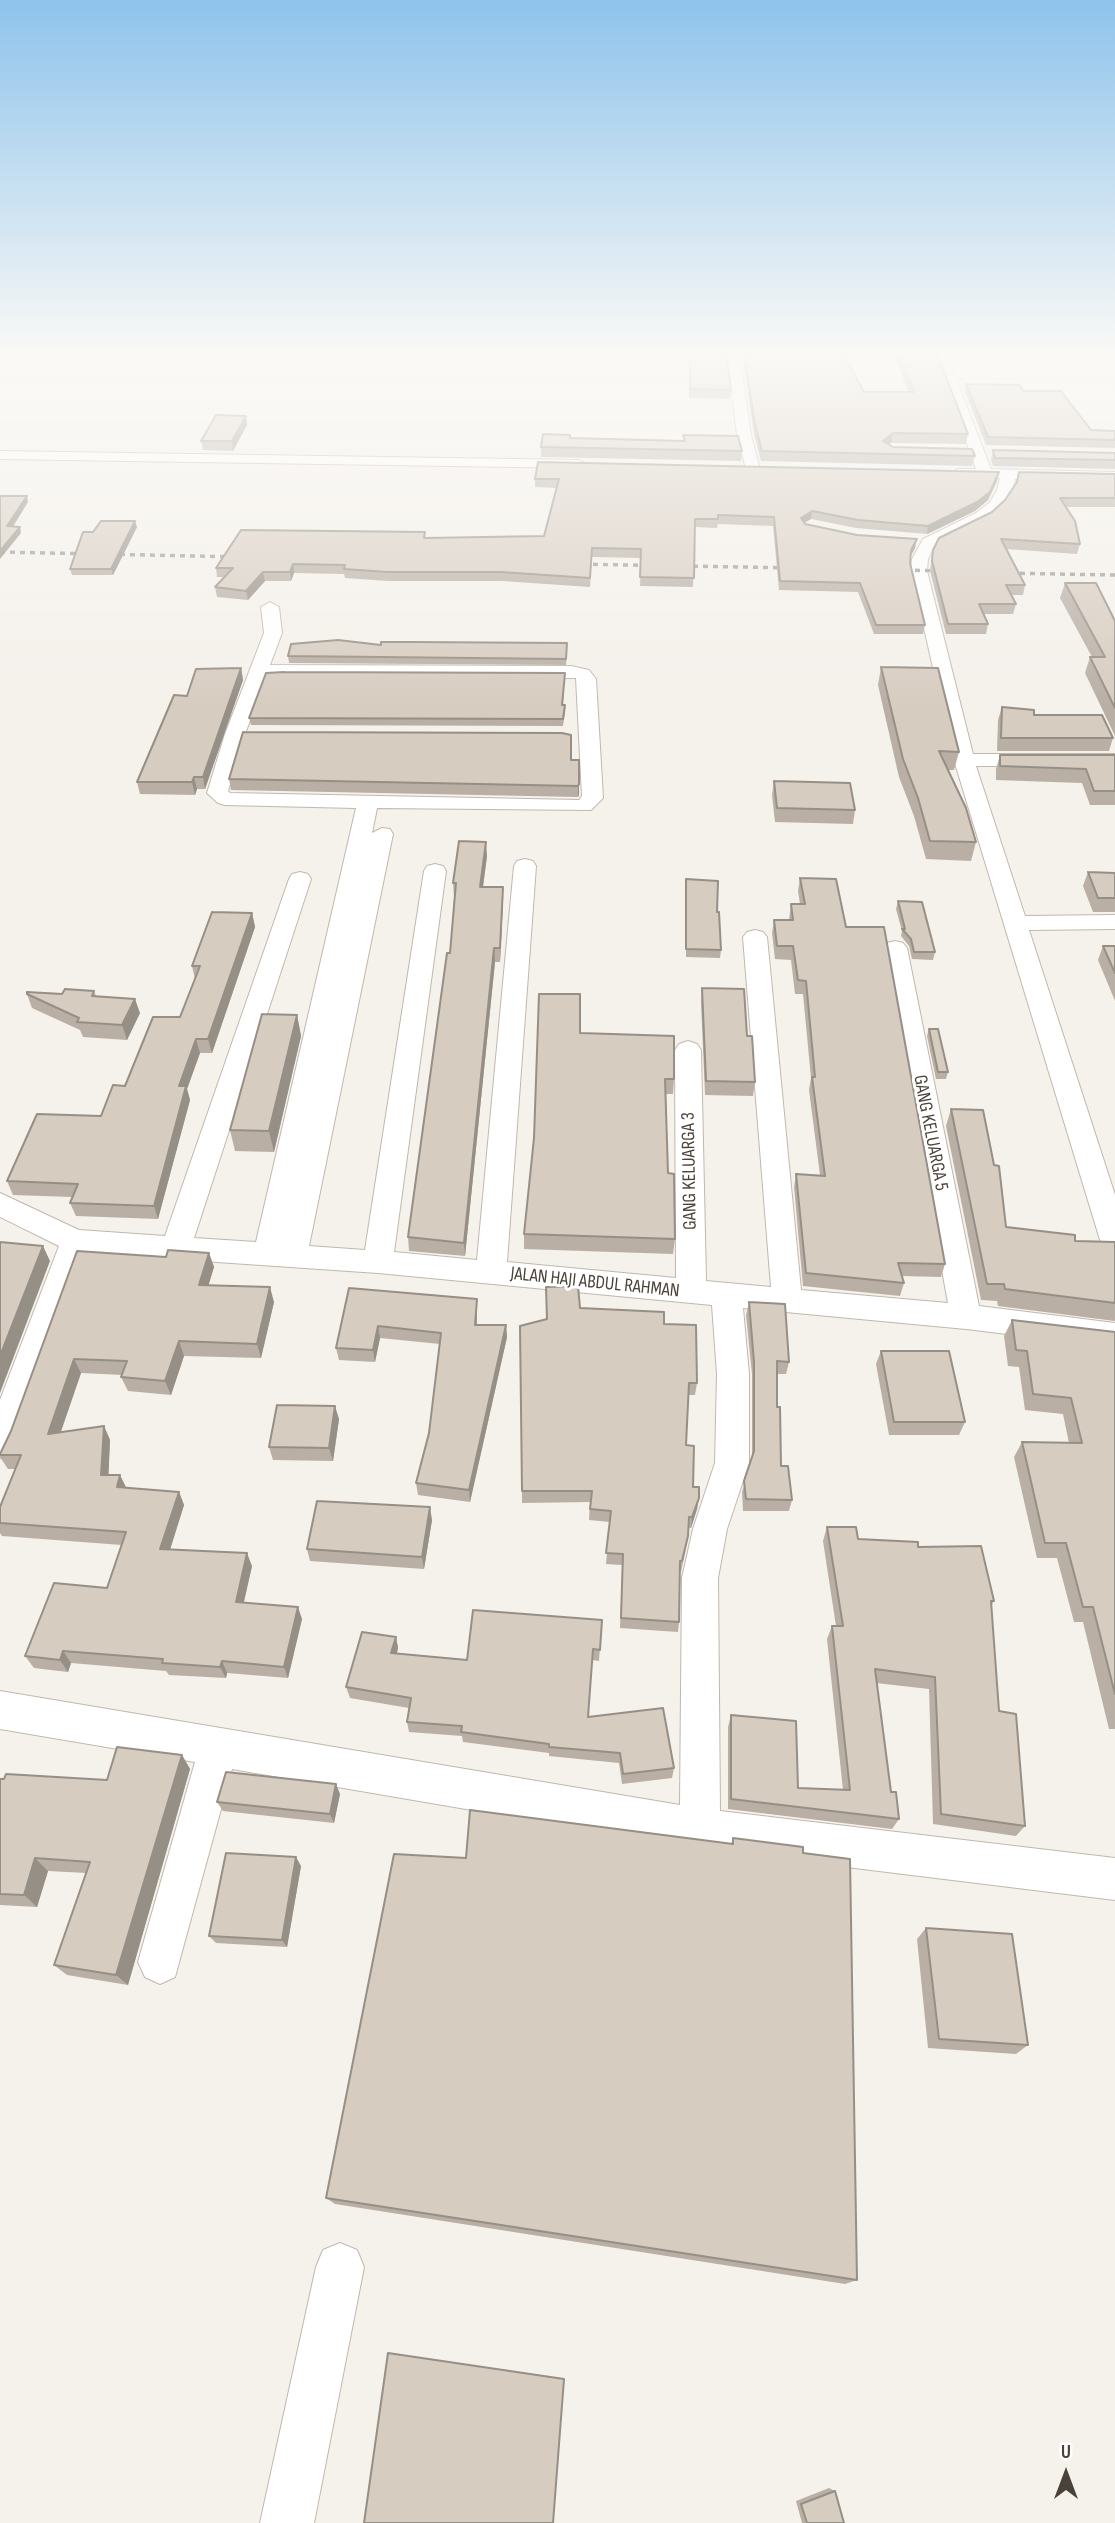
<!DOCTYPE html>
<html>
<head>
<meta charset="utf-8">
<style>
	body { margin:0 }
	#map { position:relative; width:1115px; height:2523px; overflow:hidden; background:#f5f1eb; font-family:"Sofia Sans Condensed",sans-serif }
	canvas { display:block }
	.north { position:absolute; left:1031px; top:2439px; width:70px; height:70px; -webkit-text-stroke:5px #fff; paint-order:stroke; rotate:0deg; font-size:19px; font-weight:700; line-height:28px; text-align:center; color:#4a4138 }
	.north::after { content:''; display:block; margin:auto; width:24px; height:32px; background:#4a4138; clip-path:polygon(50% 0,100% 100%,50% 72%,0 100%) }
</style>
</head>
<body>
<div id="map">
<canvas width="1115" height="2523"></canvas>
<div class="north">U</div>
</div>
<script>
const c = document.querySelector('canvas').getContext('2d');
c.lineJoin = 'round';
function poly(rows) {
  const path = new Path2D();
  for (const r of rows) {
    path.moveTo(r[0], r[1]);
    for (let i = 2; i < r.length; i += 2) path.lineTo(r[i], r[i + 1]);
  }
  return path;
}
function trace(path, color, width, dash) {
  c.strokeStyle = color;
  c.lineWidth = width;
  c.lineCap = dash ? 'butt' : 'round';
  c.setLineDash(dash || []);
  c.stroke(path);
}
function fill(path, color) {
  c.fillStyle = color;
  c.fill(path, 'evenodd');
}
function write(font, color, halo, rows, align = 'center') {
  c.font = font + ' "Sofia Sans Condensed",sans-serif';
  c.lineWidth = 6;
  c.setLineDash([]);
  c.textBaseline = 'middle';
  c.strokeStyle = halo;
  c.fillStyle = color;
  for (const [text, x, y, turn = 0] of rows) {
    c.save();
    c.translate(x, y);
    c.rotate((+turn || 0) * Math.PI / 180);
    c.textAlign = isNaN(turn) ? turn : align;
    if (halo) c.strokeText(text, 0, 0);
    c.fillText(text, 0, 0);
    c.restore();
  }
}
const minor = poly([
	[727,353,739,353,751,435,760,469,753,473,746,469,737,435,727,353],
	[934,353,946,353,991,469,1115,472,1115,480,1015,479,1013,490,1001,508,988,519,935,545,928,559,927,571,973,754,1115,754,1115,766,976,766,1025,916,1115,915,1115,929,1029,930,1115,1195,1115,1251,1105,1248,1100,1240,954,760,911,571,912,559,923,539,976,513,990,502,997,490,1000,478,958,477,951,473,958,469,976,469,934,353],
	[0,451,579,460,586,464,579,468,0,459,0,451],
	[270,602,279,607,282,633,270,665,571,666,589,670,596,679,603,798,591,810,377,808,372,833,382,828,390,829,393,834,309,1246,365,1250,424,871,427,866,435,864,443,866,446,871,394,1252,477,1260,514,866,517,861,525,859,533,861,536,866,507,1262,676,1278,675,1050,679,1044,688,1041,697,1044,701,1050,706,1281,771,1287,743,937,747,932,755,930,763,932,767,937,801,1290,948,1303,883,948,887,943,895,941,903,943,907,948,979,1306,1115,1323,1115,1347,966,1329,743,1308,749,1374,749,1463,727,1529,718,1578,720,1811,1115,1858,1115,1900,700,1849,232,1769,175,1977,160,1984,145,1977,138,1962,195,1762,0,1729,0,1691,680,1805,682,1578,693,1529,715,1463,717,1374,712,1305,378,1273,85,1253,17,1444,12,1454,0,1458,0,1400,59,1246,0,1217,0,1193,79,1230,165,1236,289,879,292,874,300,872,308,874,311,879,194,1238,256,1242,356,808,225,805,218,803,207,793,225,734,264,633,261,607,270,602],
	[266,677,576,678,582,796,579,800,230,793,228,791,245,734,266,677],
	[340,2243,357,2250,364,2267,314,2523,260,2523,316,2267,323,2250,340,2243]
]);
const rail = poly([
	[0,552,244,557],
	[573,564,797,568],
	[895,570,951,571],
	[1000,573,1115,575]
]);
const wall = poly([
	[689,353,726,353,731,390,730,399,689,398],
	[742,353,843,353,864,392,908,392,894,353,937,353,968,434,966,444,891,443,889,445,893,447,975,456,972,466,761,461,754,434],
	[966,384,1023,391,1091,430,1115,431,1115,448,986,445,965,392],
	[246,416,247,425,233,451,203,450,201,441],
	[683,435,742,451,741,461,541,457,541,447,570,438,683,441],
	[993,450,1115,460,1115,469,993,466,991,459],
	[1115,474,1115,507,1066,507,1080,544,1077,554,1006,549,1025,585,1023,595,1011,595,1016,604,1013,614,984,614,988,624,986,634,946,634,930,571,933,550],
	[535,479,997,481,988,500,975,511,927,534,856,528,811,519,804,523,915,548,911,556,910,563,925,625,923,634,874,634,858,592,779,590,773,526,718,524,717,528,695,527,693,587,640,586,641,558,592,557,590,587,502,581,388,581,345,578,344,574,294,573,291,581,265,581,248,600,217,597,215,587,225,577,217,577,216,568,426,538,544,536,557,488,535,487],
	[137,527,113,575,72,575,70,569,93,532],
	[1065,583,1115,621,1115,736,1085,673,1090,657,1092,657,1060,598],
	[381,645,567,650,566,665,289,663,288,656],
	[881,667,959,752,954,770,948,770,976,842,971,861,926,859,914,816,899,777,878,685],
	[241,668,243,680,205,789,197,789,195,795,140,794,137,782,187,696],
	[565,673,563,705,565,712,563,726,251,725,249,718],
	[1002,707,1113,738,1109,751,997,751,998,720],
	[1000,755,1115,755,1115,805,1090,805,1082,783,996,780,996,769],
	[571,760,579,784,579,795,578,797,231,790,229,779],
	[774,781,855,810,853,824,775,822,772,795],
	[487,856,483,887,503,887,503,901,500,962,495,962,465,1256,409,1251,408,1237,450,953,454,897,453,883],
	[1088,872,1115,873,1115,912,1093,912,1083,886],
	[800,878,846,927,945,1264,941,1277,902,1276,904,1283,900,1296,803,1286,794,1187,796,1174,820,1175,809,1090,811,1078,803,994,795,994,791,960,775,959,772,933,774,920,789,920,791,904,800,904,798,891],
	[686,879,717,912,721,950,720,958,686,957],
	[898,901,935,952,933,960,912,959,909,946,901,936,902,931,896,909],
	[252,913,255,927,212,1053,200,1053,187,1089,190,1100,158,1219,76,1216,70,1203,72,1197,13,1195,7,1181,101,1116,180,1017,195,979,192,966],
	[1103,946,1115,946,1115,1001,1098,960],
	[702,988,747,1036,755,1082,753,1096,705,1095,701,1002],
	[94,991,96,996,140,1013,127,1040,83,1037,80,1030,32,1008,27,994,62,994],
	[297,1015,301,1036,274,1152,235,1151,230,1130],
	[929,1029,948,1072,946,1079,936,1079,927,1036],
	[580,1033,674,1079,673,1094,666,1094,668,1173,675,1239,673,1254,524,1249,524,1234,534,1138],
	[951,1109,1006,1227,1075,1241,1115,1242,1115,1321,998,1306,997,1301,981,1300,946,1126],
	[77,1251,166,1257,209,1253,214,1267,208,1286,274,1302,261,1358,184,1356,171,1395,128,1391,121,1377,122,1375,81,1373,61,1432,104,1426,110,1440,108,1475,126,1488,179,1492,184,1505,170,1550,252,1566,244,1602,302,1619,288,1678,227,1673,226,1678,169,1675,166,1671,71,1663,68,1672,34,1668,25,1656,107,1588,122,1545,2,1536,0,1533,0,1507,15,1469,8,1469,0,1457,0,1454,11,1431],
	[349,1288,477,1299,477,1325,506,1325,507,1337,470,1502,418,1495,416,1483,429,1433,440,1344,380,1338,375,1362,339,1360,336,1348],
	[749,1302,789,1362,786,1374,777,1374,777,1407,781,1466,792,1500,789,1511,743,1511,742,1492,752,1459,752,1374,746,1315],
	[580,1308,664,1324,697,1383,695,1395,688,1395,686,1445,693,1487,699,1498,697,1509,691,1528,689,1528,686,1548,681,1572,680,1572,679,1622,678,1632,620,1628,622,1565,606,1564,610,1522,589,1520,590,1502,522,1503,522,1491],
	[1012,1320,1115,1332,1115,1729,1109,1729,1083,1622,1074,1622,1057,1558,1037,1558,1014,1457,1022,1442,1069,1443,1063,1414,1025,1410,1019,1367,1008,1366,1004,1336],
	[881,1351,965,1422,959,1435,889,1435,876,1364],
	[339,1419,333,1461,273,1460,269,1447],
	[432,1520,424,1569,310,1561,307,1549],
	[827,1527,858,1539,918,1547,994,1601,991,1606,999,1711,1025,1826,1016,1836,933,1824,929,1689,876,1683,891,1792,899,1819,892,1829,728,1809,728,1727,731,1715,798,1788,843,1790,827,1639,832,1626,836,1626,823,1541],
	[602,1620,599,1661,592,1660,588,1717,674,1768,672,1778,622,1784,619,1763,549,1756,549,1753,463,1742,462,1736,409,1732,407,1722,409,1708,350,1698,346,1687,396,1637,398,1648,397,1653,467,1660],
	[182,1755,190,1769,128,1985,67,1975,54,1965,86,1873,48,1871,37,1907,0,1905,0,1779,107,1780],
	[340,1794,334,1823,223,1811,217,1802],
	[733,1838,857,2280,845,2284,335,2204,326,2198,466,1858,731,1844],
	[301,1866,287,1947,216,1943,209,1936],
	[926,1928,1028,2045,1016,2054,928,2048,917,1939],
	[829,2488,835,2491,844,2523,802,2523,796,2501]
]);
const shadedWall = poly([
	[246,416,247,425,233,451,232,441],
	[893,433,891,443,882,451,883,441],
	[999,472,997,481,988,500,975,511,927,534,928,526],
	[27,496,28,502,9,533,7,526],
	[812,511,811,519,799,526,801,518],
	[135,521,137,527,113,575,111,569],
	[20,527,21,533,0,559,0,551],
	[917,539,915,548,909,559,911,550],
	[293,564,294,573,291,581,290,572],
	[263,572,265,581,248,600,246,591],
	[241,668,243,680,205,789,203,777],
	[194,777,197,789,195,795,192,782],
	[579,784,579,795,578,797,578,786],
	[486,842,487,856,481,901,480,887],
	[503,887,503,901,500,962,500,948],
	[252,913,255,927,212,1053,208,1039],
	[494,948,495,962,465,1256,464,1243],
	[135,999,140,1013,127,1040,122,1025],
	[297,1015,301,1036,274,1152,269,1131],
	[196,1039,200,1053,187,1089,190,1100,158,1219,154,1206,179,1086],
	[43,1246,50,1261,0,1393,0,1356],
	[209,1253,214,1267,204,1300,199,1285],
	[270,1287,274,1302,261,1358,257,1344],
	[477,1299,477,1312,476,1337,475,1325],
	[506,1325,507,1337,470,1502,469,1490],
	[378,1326,380,1338,375,1362,373,1350],
	[179,1341,184,1356,171,1395,165,1381],
	[74,1359,81,1373,55,1448,48,1434],
	[335,1406,339,1419,333,1461,329,1448],
	[104,1426,110,1440,108,1488,101,1475],
	[120,1475,127,1489,117,1487],
	[179,1492,184,1505,166,1562,160,1549],
	[699,1498,697,1509,691,1528,692,1517],
	[430,1507,432,1520,424,1569,422,1557],
	[247,1553,252,1566,241,1614,236,1602],
	[298,1607,302,1619,288,1678,284,1667],
	[396,1637,398,1648,394,1664,391,1653],
	[63,1651,71,1663,68,1672,60,1660],
	[222,1661,227,1673,226,1678,220,1667],
	[182,1755,190,1769,128,1985,116,1975],
	[336,1784,340,1794,334,1823,330,1814],
	[296,1857,301,1866,287,1947,282,1940],
	[35,1858,48,1871,37,1907,24,1895]
]);
const building = poly([
	[690,353,726,353,731,390,690,389,690,353],
	[744,353,843,353,864,392,914,392,899,353,937,353,968,434,893,433,883,441,893,447,972,449,975,456,762,451,755,425,744,353],
	[966,384,1020,385,1023,391,1061,391,1091,430,1115,431,1115,440,988,437,966,384],
	[216,415,246,416,232,441,201,441,216,415],
	[543,434,570,435,570,438,685,441,683,435,738,436,742,451,541,447,543,434],
	[993,450,1115,453,1115,460,995,458,993,450],
	[538,462,999,472,990,492,977,502,928,526,858,520,812,511,801,518,805,524,857,535,917,539,911,550,910,563,925,625,876,625,860,583,780,581,774,517,718,515,718,519,695,519,694,578,640,577,641,549,592,548,590,578,501,572,387,572,344,569,345,565,293,564,290,572,263,572,246,591,215,587,233,568,216,568,241,530,425,532,424,538,544,536,559,479,535,479,538,462],
	[1019,472,1115,474,1115,498,1060,498,1075,521,1080,544,1001,539,1025,585,1006,585,1016,604,979,604,988,624,948,624,932,561,933,550,939,538,992,512,1005,500,1017,482,1019,472],
	[0,496,27,496,7,526,20,527,0,551,0,496],
	[101,521,135,521,111,569,70,569,83,532,93,532,101,521],
	[1065,583,1096,583,1115,621,1115,708,1090,657,1105,657,1065,583],
	[338,640,381,645,381,642,411,642,567,643,566,659,288,656,291,644,338,640],
	[881,667,938,668,959,752,939,751,966,808,976,842,930,841,918,798,903,759,881,667],
	[241,668,203,777,194,777,192,782,137,782,174,695,187,696,196,669,241,668],
	[284,672,565,673,562,705,565,705,563,719,249,718,266,673,284,672],
	[1002,707,1034,710,1034,715,1102,715,1113,738,1001,738,1002,707],
	[243,732,562,733,571,735,571,760,579,760,579,784,578,786,229,779,243,732],
	[1000,755,1115,755,1115,791,1094,791,1086,769,1000,766,1000,755],
	[774,781,850,783,855,810,777,808,774,781],
	[459,841,486,842,480,887,503,887,500,948,494,948,464,1243,408,1237,447,953,450,953,456,883,453,883,459,841],
	[1088,872,1115,873,1115,898,1098,898,1088,872],
	[800,878,836,879,846,927,884,927,945,1264,898,1263,904,1283,806,1273,796,1174,825,1176,812,1077,815,1077,806,981,798,980,793,946,777,946,774,920,793,920,791,904,805,904,800,878],
	[686,879,718,881,717,912,719,912,721,950,686,949,686,879],
	[898,901,922,902,935,952,914,952,911,939,902,929,905,929,898,901],
	[212,912,252,913,208,1039,196,1039,179,1086,186,1086,154,1206,70,1203,78,1184,7,1181,37,1114,101,1116,113,1085,125,1086,153,1017,180,1017,200,966,192,966,212,912],
	[1103,946,1115,946,1115,973,1103,946],
	[702,988,744,989,747,1036,752,1036,755,1082,706,1081,702,988],
	[65,989,94,991,92,996,135,999,122,1025,77,1022,79,1018,27,994,27,992,62,994,65,989],
	[539,994,580,994,580,1033,674,1036,674,1079,665,1079,668,1173,674,1174,675,1239,524,1234,534,1138,539,994],
	[262,1014,297,1015,269,1131,230,1130,262,1014],
	[929,1029,938,1029,948,1072,938,1072,929,1029],
	[951,1109,983,1110,994,1165,999,1166,1006,1227,1075,1235,1075,1241,1115,1242,1115,1303,1005,1289,1004,1284,987,1284,951,1109],
	[0,1242,43,1246,0,1356,0,1242],
	[168,1250,209,1253,199,1285,270,1287,257,1344,179,1341,165,1381,121,1377,127,1361,74,1359,48,1434,104,1426,101,1475,120,1475,117,1487,179,1492,160,1549,247,1553,236,1602,298,1607,284,1667,222,1661,220,1667,162,1663,163,1659,63,1651,60,1660,25,1656,54,1583,107,1588,126,1532,0,1523,0,1507,21,1455,0,1455,0,1454,11,1431,77,1251,166,1257,168,1250],
	[578,1286,580,1308,664,1312,664,1324,696,1325,697,1383,689,1383,686,1445,694,1446,693,1487,699,1487,699,1498,692,1517,689,1517,688,1536,682,1561,680,1561,679,1622,621,1618,623,1554,606,1553,611,1511,590,1509,592,1491,522,1491,520,1326,547,1319,546,1287,578,1286],
	[349,1288,477,1299,475,1325,506,1325,469,1490,416,1483,429,1433,441,1333,378,1326,373,1350,336,1348,349,1288],
	[749,1302,785,1304,789,1362,777,1361,777,1407,780,1407,781,1466,788,1466,792,1500,746,1499,744,1481,754,1451,754,1362,749,1302],
	[1012,1320,1115,1332,1115,1694,1093,1607,1083,1607,1066,1543,1045,1543,1022,1442,1082,1443,1071,1398,1033,1394,1027,1351,1016,1350,1012,1320],
	[881,1351,949,1351,965,1422,894,1422,881,1351],
	[277,1405,335,1406,329,1448,269,1447,277,1405],
	[317,1501,430,1507,422,1557,307,1549,317,1501],
	[827,1527,856,1527,858,1539,918,1542,918,1547,981,1546,994,1601,991,1601,999,1711,1016,1714,1025,1826,941,1814,935,1677,875,1669,891,1792,896,1792,899,1819,731,1799,731,1715,796,1721,798,1788,850,1790,832,1626,843,1626,827,1527],
	[473,1610,602,1620,600,1650,593,1649,588,1717,663,1708,674,1768,623,1774,620,1753,549,1747,549,1744,461,1732,462,1726,407,1722,411,1698,346,1687,362,1632,396,1637,391,1653,467,1660,473,1610],
	[117,1747,182,1755,116,1975,54,1965,90,1862,35,1858,24,1895,0,1894,0,1779,4,1779,6,1774,107,1780,117,1747],
	[226,1772,336,1784,330,1814,217,1802,226,1772],
	[470,1810,733,1844,733,1838,803,1847,803,1853,850,1859,857,2280,326,2198,394,1854,466,1858,470,1810],
	[226,1853,296,1857,282,1940,209,1936,226,1853],
	[926,1928,1012,1934,1028,2045,939,2039,926,1928],
	[388,2353,564,2379,553,2523,364,2523,388,2353],
	[835,2491,844,2523,807,2523,801,2504,835,2491]
]);
const streetNames = [
	["GANG KELUARGA 5",930,1133,79],
	["GANG KELUARGA 3",690,1171,-91],
	["JALAN HAJI ABDUL RAHMAN",595,1283,6]
];
trace(minor, '#c1b8ad', 2);
fill(minor, '#fff');
trace(rail, '#999', 3.5, [5, 5]);
fill(wall, '#b9afa5');
fill(shadedWall, '#968f86');
fill(building, '#d7ccc0');
trace(building, '#968f86', 2);
const sky = c.createLinearGradient(0, 0, 0, 706);
sky.addColorStop(0, '#8ec3ec');
sky.addColorStop(0.5, '#faf9f6');
sky.addColorStop(1, '#faf9f600');
c.fillStyle = sky;
c.fillRect(0, 0, 1115, 706);
write('19px', '#4a4138', '#fff', streetNames);
</script>
</body>
</html>
